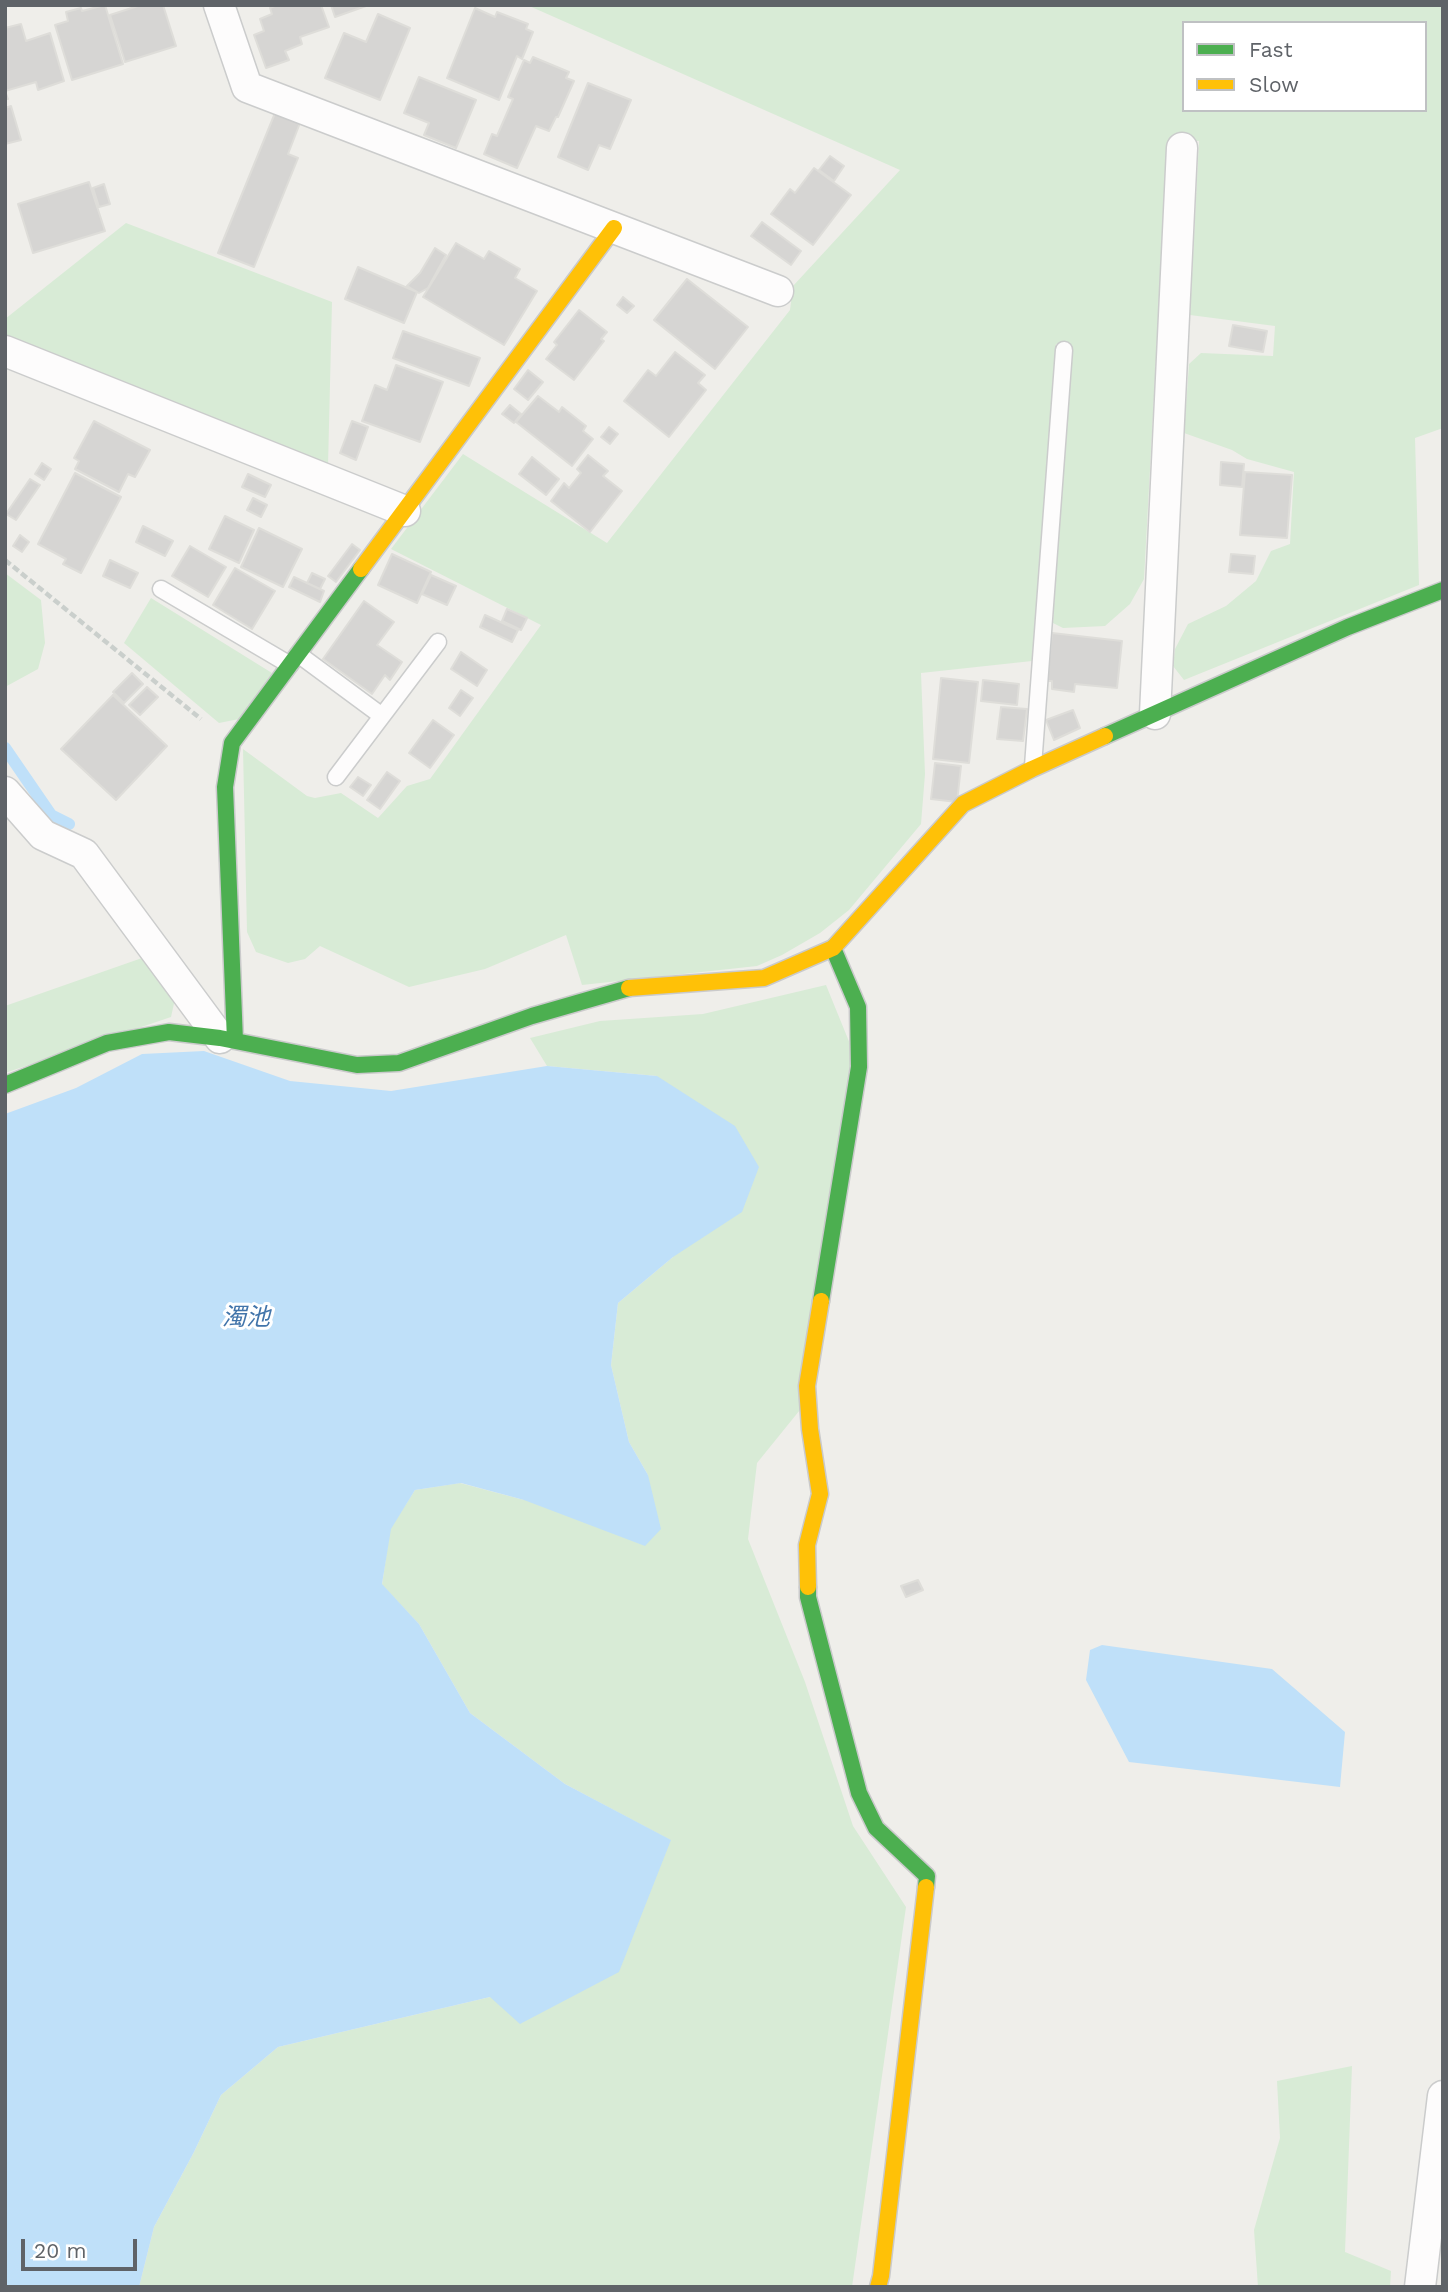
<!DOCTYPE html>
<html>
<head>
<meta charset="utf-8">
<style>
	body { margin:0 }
	#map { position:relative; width:1448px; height:2292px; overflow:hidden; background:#efeeea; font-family:"Work Sans",sans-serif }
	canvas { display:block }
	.frame { position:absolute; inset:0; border:7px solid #5f6368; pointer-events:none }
	.legend { position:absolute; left:1182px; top:21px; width:245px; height:91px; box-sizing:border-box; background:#fff; border:2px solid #bfc1c3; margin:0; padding:9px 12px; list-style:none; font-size:21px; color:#5f6368 }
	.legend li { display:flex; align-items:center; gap:14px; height:35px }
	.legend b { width:35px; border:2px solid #bfc1c3 }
	.scale { position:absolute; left:21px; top:2239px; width:116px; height:32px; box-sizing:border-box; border:4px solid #5f6368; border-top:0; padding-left:9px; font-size:21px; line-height:24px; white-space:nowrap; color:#5f6368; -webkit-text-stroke:5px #fff; paint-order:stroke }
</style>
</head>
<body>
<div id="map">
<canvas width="1448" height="2292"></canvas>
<div class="frame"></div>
<ul class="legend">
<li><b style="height:9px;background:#4caf50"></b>Fast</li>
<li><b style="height:9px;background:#ffc107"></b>Slow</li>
</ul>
<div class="scale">20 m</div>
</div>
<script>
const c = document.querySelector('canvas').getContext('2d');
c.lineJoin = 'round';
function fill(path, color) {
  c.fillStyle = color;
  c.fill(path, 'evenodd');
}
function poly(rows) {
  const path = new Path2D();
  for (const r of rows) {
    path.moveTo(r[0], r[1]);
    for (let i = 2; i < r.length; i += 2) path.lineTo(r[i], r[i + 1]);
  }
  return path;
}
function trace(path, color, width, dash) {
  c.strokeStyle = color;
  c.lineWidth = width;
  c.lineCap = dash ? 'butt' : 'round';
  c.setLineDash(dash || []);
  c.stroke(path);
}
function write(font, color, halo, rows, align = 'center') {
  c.font = font + ' "Work Sans","Noto Sans JP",sans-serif';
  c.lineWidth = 6;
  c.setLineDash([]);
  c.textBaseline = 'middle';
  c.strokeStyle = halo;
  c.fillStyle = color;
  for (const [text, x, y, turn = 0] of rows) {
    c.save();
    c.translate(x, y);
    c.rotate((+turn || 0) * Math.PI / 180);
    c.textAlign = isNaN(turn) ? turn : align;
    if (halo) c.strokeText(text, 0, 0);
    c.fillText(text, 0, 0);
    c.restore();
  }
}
const green = poly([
	[527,5,1443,5,1443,428,1415,438,1419,585,1184,680,1173,666,1175,649,1188,624,1226,606,1256,581,1271,551,1290,544,1294,472,1247,459,1232,450,1184,433,1189,364,1201,353,1273,356,1275,326,1190,315,1199,141,1168,140,1144,579,1130,604,1105,626,1063,628,1053,623,1070,343,1056,344,1032,661,921,673,925,774,921,824,849,910,820,933,782,955,757,966,582,985,566,935,485,969,409,987,320,946,305,959,288,963,256,952,247,932,243,749,307,796,315,798,341,793,378,818,407,786,430,779,541,625,391,549,463,454,607,543,790,310,793,286,900,170],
	[1184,23,1425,23,1425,110,1184,110],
	[126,223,332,302,328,466,5,337,5,319],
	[5,573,41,600,45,643,38,669,5,687],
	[151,598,272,673,239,719,219,723,124,643],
	[142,958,175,999,171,1017,5,1073,5,1006],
	[826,985,859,1066,808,1400,757,1463,748,1539,805,1682,853,1826,906,1907,852,2287,139,2287,154,2227,194,2152,221,2095,278,2047,490,1997,645,1902,670,1840,565,1784,470,1713,419,1624,382,1585,390,1529,415,1490,460,1483,524,1500,648,1475,629,1442,611,1365,618,1303,673,1257,657,1076,547,1066,530,1038,600,1021,703,1014],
	[1352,2066,1345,2252,1391,2271,1390,2287,1258,2287,1254,2230,1280,2138,1277,2081]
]);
const water = poly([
	[204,1051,290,1081,391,1091,547,1066,657,1076,735,1126,759,1167,742,1212,673,1257,618,1303,611,1365,629,1442,648,1475,661,1529,645,1546,524,1500,461,1483,415,1490,391,1529,382,1584,419,1624,470,1713,565,1784,671,1840,619,1972,520,2024,490,1997,278,2047,221,2095,194,2152,154,2227,139,2287,5,2287,5,1114,76,1088,142,1054],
	[1102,1645,1272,1669,1345,1732,1340,1787,1129,1762,1086,1680,1090,1650]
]);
const stream = poly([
	[5,748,51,815,69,824]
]);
const building = poly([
	[105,5,123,64,72,80,55,25,68,21,66,12,81,8,82,11,105,5],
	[141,5,163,5,176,46,125,62,110,15,141,5],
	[277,5,321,5,329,27,300,37,302,44,285,51,289,60,266,68,254,35,264,31,260,19,272,14,270,8,277,5],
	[331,5,366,5,366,6,335,17,331,5],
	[475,8,495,17,497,12,528,24,526,29,533,32,522,59,517,56,499,100,447,78,475,8],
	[378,14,410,28,380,100,325,78,344,33,366,42,378,14],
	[21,24,26,41,50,33,64,81,38,90,36,82,5,91,8,99,5,99,5,28,21,24],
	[533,57,569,72,566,78,574,81,558,117,556,117,549,131,536,126,517,168,484,154,492,134,497,136,513,99,508,97,524,60,530,63,533,57],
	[419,77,476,100,456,148,424,135,429,123,404,113,419,77],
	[588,83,631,100,610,149,599,145,588,170,558,157,588,83],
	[11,106,21,140,5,144,5,108,11,106],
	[275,113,300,123,288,154,298,158,254,267,218,253,275,113],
	[830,156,844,166,834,181,819,170,830,156],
	[814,168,851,195,813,245,771,214,790,189,795,193,814,168],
	[89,182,105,231,33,253,18,204,89,182],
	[104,184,110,204,99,207,93,188,104,184],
	[762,222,801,251,791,265,751,236,762,222],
	[456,243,484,259,489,251,520,269,515,278,537,291,504,345,423,297,456,243],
	[435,248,446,255,428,288,419,293,407,286,420,273,435,248],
	[358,267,417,292,404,323,345,299,358,267],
	[687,279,748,327,715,369,654,320,687,279],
	[623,297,634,306,627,313,617,305,623,297],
	[579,310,607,332,601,339,604,341,574,380,546,359,557,345,554,342,579,310],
	[1233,325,1267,331,1263,352,1229,346,1233,325],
	[403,331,480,358,469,386,393,358,403,331],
	[675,352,705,375,698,383,706,390,669,437,624,401,648,370,656,376,675,352],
	[396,365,443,382,420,442,362,421,375,385,387,390,396,365],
	[528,370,543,382,528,400,514,389,528,370],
	[538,396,559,412,562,407,586,426,583,431,593,439,572,466,516,422,538,396],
	[510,405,521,414,514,423,502,414,510,405],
	[94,421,150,450,135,477,128,474,119,492,75,469,79,461,74,458,94,421],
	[352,421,368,427,356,460,340,453,352,421],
	[609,427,618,434,610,444,601,437,609,427],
	[588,455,608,471,603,476,622,491,590,532,551,501,564,483,569,488,581,473,577,469,588,455],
	[532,457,559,479,546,495,519,474,532,457],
	[1221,462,1244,464,1242,487,1220,485,1221,462],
	[42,463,51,469,44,480,35,474,42,463],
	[1245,472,1292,475,1287,538,1240,535,1245,472],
	[75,473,121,497,81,573,63,564,66,559,38,544,75,473],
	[248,474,271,485,265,497,242,487,248,474],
	[30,479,40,485,16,520,6,514,30,479],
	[253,498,267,505,261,517,247,510,253,498],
	[225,516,254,530,239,563,209,549,225,516],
	[143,526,173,541,165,556,136,542,143,526],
	[259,528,302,549,283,587,241,567,259,528],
	[20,535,29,542,22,552,13,546,20,535],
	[352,544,360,550,336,582,328,576,352,544],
	[190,546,226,567,208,597,172,576,190,546],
	[392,554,431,572,417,603,378,585,392,554],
	[1231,554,1255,556,1253,574,1229,572,1231,554],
	[110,560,138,573,130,588,103,576,110,560],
	[235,568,275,591,252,629,213,605,235,568],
	[312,573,325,579,320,589,307,583,312,573],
	[431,575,456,586,447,605,422,594,431,575],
	[294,577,324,591,320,602,289,587,294,577],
	[364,601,394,622,377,645,402,662,390,680,385,675,372,694,323,659,364,601],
	[507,609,527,618,521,630,502,621,507,609],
	[485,615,518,630,512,642,480,627,485,615],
	[1052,633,1122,641,1117,688,1075,684,1074,692,1052,689,1052,681,1047,681,1052,633],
	[461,652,487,670,477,686,451,669,461,652],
	[132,673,143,684,124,703,113,692,132,673],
	[941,678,978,682,969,763,933,759,941,678],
	[983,680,1019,684,1017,705,981,701,983,680],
	[147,687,158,697,140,715,129,705,147,687],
	[461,690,473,698,460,716,449,708,461,690],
	[113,695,167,746,116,800,61,749,113,695],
	[1001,707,1027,709,1023,741,997,739,1001,707],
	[1073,710,1080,728,1054,740,1046,720,1073,710],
	[433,720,454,735,430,768,409,753,433,720],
	[935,763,961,766,957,802,931,799,935,763],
	[387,772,400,781,380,809,367,800,387,772],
	[358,777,371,785,363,796,350,787,358,777],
	[918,1580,923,1590,906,1597,901,1586,918,1580]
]);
const path = poly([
	[5,560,201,719]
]);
const lane = poly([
	[161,589,290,665],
	[298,654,382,716],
	[1033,766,1064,350],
	[336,777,438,642]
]);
const street = poly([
	[219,5,247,87,778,291],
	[5,351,405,511],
	[1155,714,1182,148],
	[5,792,43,835,84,854,220,1038],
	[1420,2287,1443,2096]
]);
const fast = poly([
	[1105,736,1348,627,1443,590],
	[235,1041,225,787,232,743,361,569],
	[5,1085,107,1043,169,1032,220,1038,357,1065,399,1063,532,1016,629,988],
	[821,1301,859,1067,858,1007,833,948],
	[808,1587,808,1597,859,1793,876,1828,927,1876,926,1887]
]);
const slow = poly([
	[361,569,614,228],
	[629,988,764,978,833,948,963,804,1032,769,1105,736],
	[808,1587,807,1545,820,1494,810,1429,807,1386,821,1301],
	[878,2287,881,2276,926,1887]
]);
const waterNames = [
	["濁池",246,1318]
];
fill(green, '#d8ebd6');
fill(water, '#bfe0f9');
trace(stream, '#bfe0f9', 12);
fill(building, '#d6d5d3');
trace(building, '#deddd9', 2);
trace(lane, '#cbcccc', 19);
trace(street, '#cbcccc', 33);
trace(fast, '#cacacb', 19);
trace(slow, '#cacacb', 19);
trace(path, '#cacfcc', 4.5, [7, 3.5]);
trace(lane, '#fdfcfc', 16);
trace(street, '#fdfcfc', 30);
trace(fast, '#4caf50', 16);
trace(slow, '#ffc107', 16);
write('italic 24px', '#4174aa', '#fff', waterNames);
</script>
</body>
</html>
